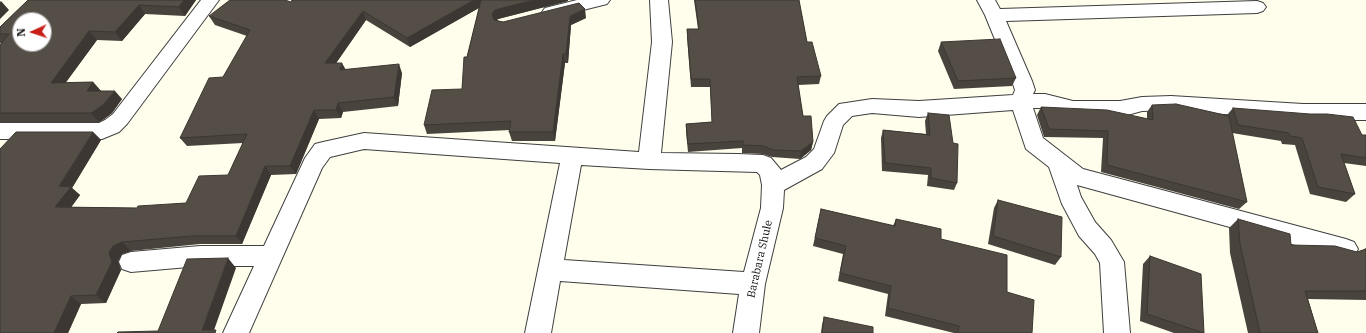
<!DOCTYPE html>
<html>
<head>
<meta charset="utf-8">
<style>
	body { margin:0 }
	#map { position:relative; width:1366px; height:333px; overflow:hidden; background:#fffdeb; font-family:"IBM Plex Serif",serif }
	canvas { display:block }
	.north { position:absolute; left:12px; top:12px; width:40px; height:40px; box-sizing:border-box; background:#fff; border:1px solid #9e9e9e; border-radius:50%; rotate:267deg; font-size:11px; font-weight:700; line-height:16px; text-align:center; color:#0c0c0c }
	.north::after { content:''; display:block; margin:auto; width:14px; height:18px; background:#c81f18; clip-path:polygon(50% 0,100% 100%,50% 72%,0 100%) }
</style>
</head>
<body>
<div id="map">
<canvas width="1366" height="333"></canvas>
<div class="north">N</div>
</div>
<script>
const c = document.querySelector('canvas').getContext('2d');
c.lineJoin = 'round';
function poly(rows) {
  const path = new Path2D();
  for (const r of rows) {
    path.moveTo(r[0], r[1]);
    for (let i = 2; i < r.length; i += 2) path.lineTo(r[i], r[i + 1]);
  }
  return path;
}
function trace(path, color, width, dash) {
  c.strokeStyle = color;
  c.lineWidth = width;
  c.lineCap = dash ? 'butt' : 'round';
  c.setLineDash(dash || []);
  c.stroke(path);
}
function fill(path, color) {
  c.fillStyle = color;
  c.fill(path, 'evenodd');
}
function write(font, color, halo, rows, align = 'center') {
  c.font = font + ' "IBM Plex Serif",serif';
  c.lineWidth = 4;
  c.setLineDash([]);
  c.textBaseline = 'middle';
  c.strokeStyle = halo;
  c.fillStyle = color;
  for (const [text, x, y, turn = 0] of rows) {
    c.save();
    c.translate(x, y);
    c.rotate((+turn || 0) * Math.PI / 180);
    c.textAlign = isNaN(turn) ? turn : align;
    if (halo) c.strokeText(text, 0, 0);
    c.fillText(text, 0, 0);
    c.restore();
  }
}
const street = poly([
	[201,0,219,0,127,124,119,132,102,139,0,139,0,123,99,123,105,120,113,114,201,0],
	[577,0,610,0,607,4,551,18,545,16,542,12,545,8,577,0],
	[650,0,668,0,672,42,661,153,738,154,763,155,771,158,781,170,806,157,814,149,824,121,827,116,839,104,872,99,919,101,1013,95,1015,90,1012,81,985,15,977,0,995,0,1000,9,1257,1,1263,3,1266,7,1263,11,1257,13,1006,21,1032,81,1035,90,1033,94,1045,94,1073,101,1120,101,1142,97,1171,96,1303,104,1366,104,1366,120,1303,120,1171,110,1142,111,1120,117,1073,115,1045,108,1033,108,1043,138,1083,169,1346,239,1354,242,1358,249,1354,256,1346,259,1077,185,1081,197,1095,222,1111,240,1124,262,1130,333,1104,333,1100,263,1095,254,1079,236,1062,204,1049,167,1026,149,1013,110,919,117,872,113,852,116,843,125,834,153,822,169,784,190,783,208,765,284,759,333,733,333,739,294,560,281,551,333,525,333,560,163,364,149,330,157,322,168,249,333,223,333,254,266,200,266,131,272,122,269,119,262,122,255,131,252,200,246,264,246,305,158,315,144,323,142,364,133,639,152,652,42,650,0],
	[581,165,649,169,757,172,760,175,762,185,761,208,744,272,564,260,581,165]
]);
const wall = poly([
	[28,0,196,0,185,16,145,14,122,41,97,40,65,83,93,82,101,91,122,99,112,113,104,119,99,122,0,122,0,45,1,43,0,43,0,27],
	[694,0,799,0,807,42,821,76,819,84,798,85,803,116,813,142,811,150,800,159,772,157,763,154,742,153,742,148,688,152,686,132,686,124,712,122,710,87,691,87,687,37,687,29,698,29],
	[568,1,498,19,496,20,503,22,586,18,571,25,568,63,565,63,555,141,512,141,509,132,510,130,427,134,424,125,462,89,467,57,479,8,410,47,366,20,336,63,345,69,402,73,398,106,343,112,341,118,319,119,296,174,271,175,242,244,200,244,131,251,122,254,118,261,121,270,106,303,81,304,68,333,0,333,93,132,101,140,72,188,80,195,71,207,137,208,186,203,228,175,243,143,187,146,180,138,223,77,247,36,215,25,209,16,291,2],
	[941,42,1016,78,1012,86,954,89,938,51],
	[1152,105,1227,115,1233,108,1362,135,1366,135,1366,166,1344,163,1355,194,1346,202,1310,194,1295,145,1282,144,1281,141,1232,133,1247,202,1239,209,1101,172,1103,138,1044,137,1037,115,1041,107,1147,119,1147,112],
	[928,113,957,183,954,190,927,186,928,175,882,171,881,138,883,130,926,134,925,121],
	[998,200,1061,257,1055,265,988,244,994,208],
	[821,209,893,226,896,219,941,239,1007,292,1032,333,954,333,885,316,888,294,838,281,843,254,813,246],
	[1238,219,1291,245,1357,252,1363,250,1366,248,1366,300,1308,299,1318,333,1248,333,1230,253,1229,228],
	[1150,256,1204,333,1174,333,1140,321,1143,264],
	[824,317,873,333,821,333,822,325]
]);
const shadedWall = poly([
	[184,0,196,0,185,16,179,7],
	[474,0,483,0,484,5,410,47,407,38],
	[534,0,568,0,568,1,498,19,495,23,492,14,495,10],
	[1,1,9,10,0,19,0,2],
	[139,5,145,14,122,41,115,32],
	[585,9,586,18,571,25,568,63,566,54,570,16],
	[363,11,366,20,330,72,325,63],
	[89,31,97,40,59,92,51,83],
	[563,54,565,63,555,141,553,132],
	[342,63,347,72,340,70],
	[399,64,402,73,398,106,394,97],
	[93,82,101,91,87,91],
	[115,91,122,99,112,113,104,119,99,122,91,113],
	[338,103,343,112,341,118,336,110],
	[314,110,319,119,296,174,290,166],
	[93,132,101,140,72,188,80,195,65,216,55,207,59,186],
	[813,142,811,150,800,159,801,151],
	[265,166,271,175,242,244,236,236],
	[122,242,131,251,122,254,118,261,121,270,106,303,96,295,109,253,113,246],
	[228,258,236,268,213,333,202,330],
	[71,296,81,304,68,333,54,333]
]);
const building = poly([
	[28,0,184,0,179,7,139,5,115,32,89,31,51,83,93,82,87,91,115,91,104,104,96,110,91,113,0,113,0,45,9,34,0,34,0,27,28,0],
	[20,20,44,20,44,44,20,44,20,20],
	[230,0,285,0,291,2,292,0,474,0,407,38,363,11,325,63,342,63,340,70,399,64,394,97,338,103,336,110,314,110,290,166,265,166,236,236,192,236,122,242,113,246,109,253,112,262,96,295,71,296,54,333,0,333,0,149,16,132,93,132,59,186,71,187,55,207,137,208,138,206,186,203,199,176,228,175,247,134,180,138,209,78,223,77,250,30,209,16,230,0],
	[481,0,534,0,495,10,492,14,494,20,503,22,579,3,585,9,570,16,566,54,563,54,553,132,509,132,511,121,424,125,432,90,462,89,464,57,467,57,481,0],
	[695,0,799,0,807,42,812,42,821,76,797,77,803,116,811,116,813,142,801,151,773,150,764,146,743,145,743,141,688,144,686,124,712,122,710,79,691,79,687,29,699,29,695,0],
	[1000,39,1016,78,958,81,941,42,1000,39],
	[1176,104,1229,116,1247,202,1107,165,1108,131,1049,129,1041,107,1107,110,1153,120,1152,105,1176,104],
	[1233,108,1310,114,1327,114,1353,117,1362,135,1366,135,1366,158,1341,154,1355,194,1318,187,1302,138,1290,136,1289,133,1238,125,1233,108],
	[928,113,949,115,953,143,958,144,957,183,931,178,931,168,885,163,883,130,930,135,928,113],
	[998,200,1062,217,1061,257,993,236,998,200],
	[821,209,895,226,896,219,941,229,941,239,1007,255,1007,292,1034,300,1032,333,958,333,959,326,888,308,891,286,840,273,846,246,815,238,821,209],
	[1238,219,1290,234,1291,245,1335,246,1357,252,1366,249,1366,291,1305,291,1318,333,1260,333,1240,244,1238,219],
	[1150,256,1201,274,1204,333,1147,314,1150,256],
	[228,258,202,330,216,330,215,333,117,333,118,332,158,331,187,259,228,258],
	[824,317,873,327,873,333,822,333,824,317]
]);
const streetNames = [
	["Barabara Shule",760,259,-77]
];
trace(street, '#3f3f3f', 2);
fill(street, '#fff');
fill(wall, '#49433d');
fill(shadedWall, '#3c3732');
fill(building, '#554e47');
trace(building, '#3c3732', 1);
write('11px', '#0c0c0c', '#fff', streetNames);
</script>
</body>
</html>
